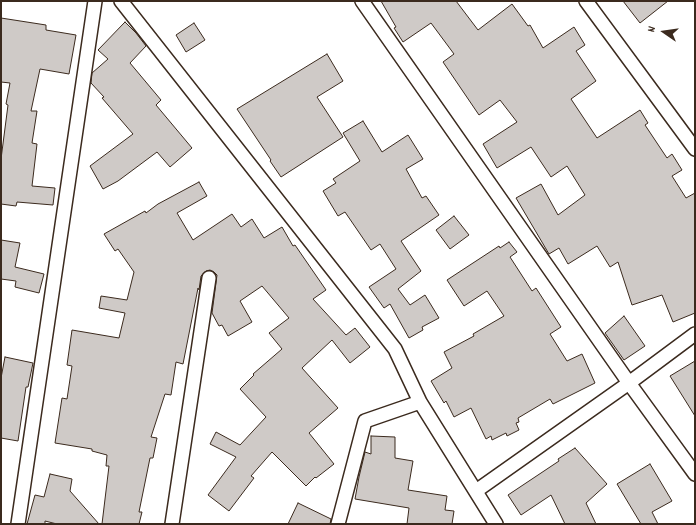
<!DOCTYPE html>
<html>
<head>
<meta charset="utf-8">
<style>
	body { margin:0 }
	#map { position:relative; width:696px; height:525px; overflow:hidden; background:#fff; font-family:Dekko,sans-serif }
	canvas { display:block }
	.frame { position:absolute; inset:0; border:2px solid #3b2a1e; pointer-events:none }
	.north { position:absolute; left:644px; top:12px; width:40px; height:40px; -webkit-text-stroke:3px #fff; paint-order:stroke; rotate:283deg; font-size:11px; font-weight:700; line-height:16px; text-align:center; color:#3b2a1e }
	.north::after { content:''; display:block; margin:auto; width:14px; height:18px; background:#3b2a1e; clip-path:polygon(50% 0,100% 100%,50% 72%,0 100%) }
</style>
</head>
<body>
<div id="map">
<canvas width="696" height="525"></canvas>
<div class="frame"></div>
<div class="north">N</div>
</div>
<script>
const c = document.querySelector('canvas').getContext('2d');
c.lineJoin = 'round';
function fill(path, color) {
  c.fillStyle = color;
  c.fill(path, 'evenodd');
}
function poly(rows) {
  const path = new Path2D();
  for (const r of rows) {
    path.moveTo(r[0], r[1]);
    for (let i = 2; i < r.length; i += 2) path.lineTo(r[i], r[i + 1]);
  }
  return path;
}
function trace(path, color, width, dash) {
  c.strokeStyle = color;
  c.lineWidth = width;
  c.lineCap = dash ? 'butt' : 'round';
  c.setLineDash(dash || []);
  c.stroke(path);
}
const building = poly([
	[381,1,456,1,478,30,512,4,528,26,530,25,543,48,574,27,585,45,576,51,596,81,571,99,597,138,640,110,648,123,645,125,667,158,672,154,682,170,672,176,686,198,695,193,695,313,673,322,662,295,632,305,618,262,610,267,597,246,568,264,559,248,549,254,516,198,541,184,558,215,585,195,567,166,551,177,531,147,497,168,483,144,517,122,500,100,479,115,443,62,454,54,431,23,403,42,394,28,396,27,381,1],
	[623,1,668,1,640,23,623,1],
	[1,18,46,25,46,30,76,35,69,74,40,69,31,111,37,111,32,143,37,144,32,186,55,188,53,205,17,202,16,206,1,204,1,159,8,105,6,104,10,83,1,82,1,18],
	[125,22,136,33,146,46,130,63,161,100,156,105,192,148,170,167,157,152,118,181,103,189,90,166,133,134,102,98,104,97,91,83,92,73,108,59,98,50,125,22],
	[194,23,205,40,186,52,176,35,194,23],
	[327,54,343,81,317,97,343,137,281,177,270,161,271,160,237,109,327,54],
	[363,121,382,152,408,135,423,159,406,169,422,198,426,196,439,215,401,241,421,271,398,289,410,305,425,295,439,318,422,327,423,330,409,338,390,304,384,308,369,287,396,269,380,244,371,250,345,212,338,216,323,191,336,183,333,179,360,161,343,133,363,121],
	[199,182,207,196,177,213,193,240,232,214,241,227,252,219,264,238,282,227,293,246,295,245,326,290,313,299,346,335,355,328,370,347,350,363,332,340,302,368,338,408,309,433,334,464,316,478,315,477,306,486,272,452,251,476,254,478,229,511,208,495,236,457,210,444,216,432,240,445,266,417,240,389,254,375,253,374,282,349,269,333,289,318,262,286,240,301,252,322,228,336,222,325,219,326,212,313,217,275,214,272,210,270,206,271,201,276,199,290,198,288,183,364,176,362,171,395,165,394,151,437,157,438,153,458,150,458,139,512,142,512,139,524,102,524,109,466,106,466,107,455,92,451,92,449,55,443,62,398,67,399,72,366,67,365,72,330,119,338,125,313,99,308,101,296,127,300,134,272,118,249,115,251,104,234,145,211,146,213,158,204,199,182],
	[454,216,469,235,450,249,436,230,454,216],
	[1,240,20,243,15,267,44,274,39,293,15,287,16,281,1,279,1,240],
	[509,242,517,252,510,257,532,291,536,288,561,327,550,334,567,361,582,354,595,383,553,404,550,399,518,418,519,422,516,423,519,430,507,436,506,433,492,440,491,436,486,439,471,408,454,417,446,401,444,403,431,381,452,368,444,352,474,336,473,334,504,316,487,291,464,306,447,280,499,246,500,248,509,242],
	[624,316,645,346,624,360,605,333,624,316],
	[5,357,33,363,28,387,26,387,18,441,1,438,1,378,5,357],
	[695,361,695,416,670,376,695,361],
	[371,436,395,437,395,458,413,461,408,490,447,496,445,510,454,511,452,524,407,524,409,508,355,499,359,477,365,452,371,454,371,436],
	[575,448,607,484,586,503,596,524,565,524,551,495,521,515,508,495,559,461,558,459,575,448],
	[650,464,672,501,652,512,658,524,641,524,617,484,650,464],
	[50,474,72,479,70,491,99,524,57,524,45,521,45,524,27,524,35,495,44,497,50,474],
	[298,503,331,519,330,524,288,524,298,503]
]);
const street = poly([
	[121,1,395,349,420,402,496,524],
	[362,1,629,383,695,474],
	[586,1,695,149],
	[476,491,629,383,695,334],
	[18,524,95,1],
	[172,524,209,278],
	[338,524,365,421,420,402]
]);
fill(building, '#cfcac7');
trace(building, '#3b2a1e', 1);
trace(street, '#3b2a1e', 16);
trace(street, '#fff', 13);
</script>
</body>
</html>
